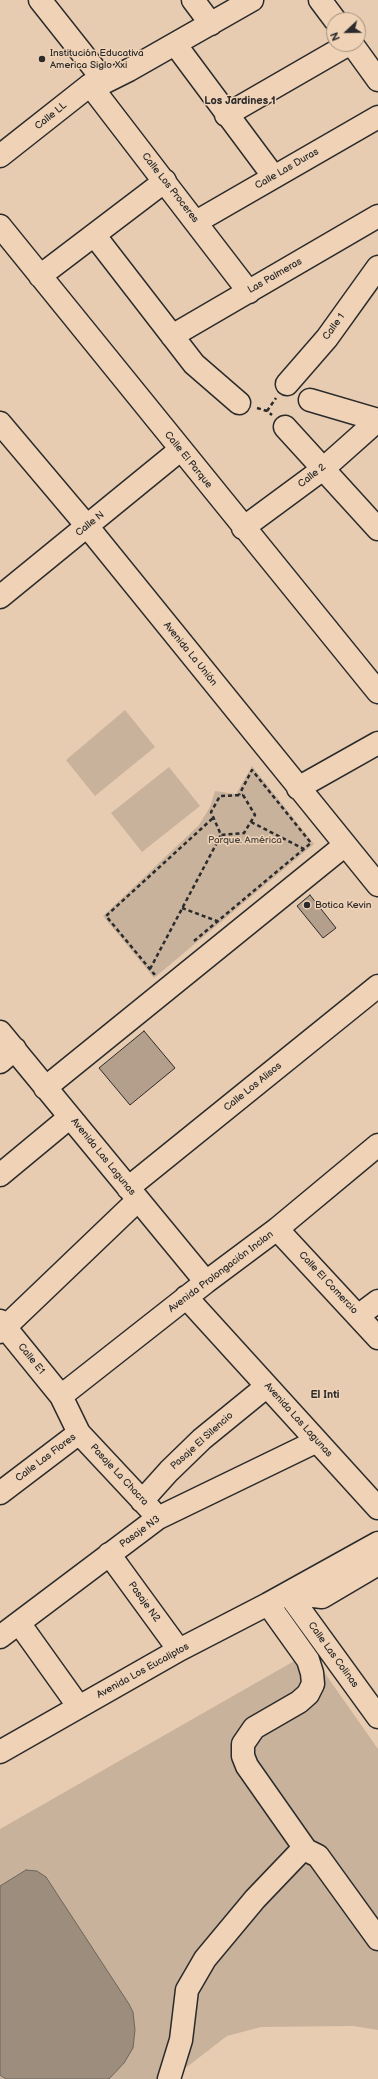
<!DOCTYPE html>
<html>
<head>
<meta charset="utf-8">
<style>
	body { margin:0 }
	#map { position:relative; width:378px; height:2079px; overflow:hidden; background:#e8ccb1; font-family:"Balsamiq Sans",sans-serif }
	canvas { display:block }
	.north { position:absolute; left:326px; top:12px; width:40px; height:40px; box-sizing:border-box; background:#f0d3b7; border:1px solid #a1907f; border-radius:50%; rotate:248deg; font-size:11px; font-weight:700; line-height:16px; text-align:center; color:#2b2b2b }
	.north::after { content:''; display:block; margin:auto; width:14px; height:18px; background:#2b2b2b; clip-path:polygon(50% 0,100% 100%,50% 72%,0 100%) }
</style>
</head>
<body>
<div id="map">
<canvas width="378" height="2079"></canvas>
<div class="north">N</div>
</div>
<script>
const c = document.querySelector('canvas').getContext('2d');
c.lineJoin = 'round';
function fill(path, color) {
  c.fillStyle = color;
  c.fill(path, 'evenodd');
}
function poly(rows) {
  const path = new Path2D();
  for (const r of rows) {
    path.moveTo(r[0], r[1]);
    for (let i = 2; i < r.length; i += 2) path.lineTo(r[i], r[i + 1]);
  }
  return path;
}
function trace(path, color, width, dash) {
  c.strokeStyle = color;
  c.lineWidth = width;
  c.lineCap = dash ? 'butt' : 'round';
  c.setLineDash(dash || []);
  c.stroke(path);
}
function write(font, color, halo, rows, align = 'center') {
  c.font = font + ' "Balsamiq Sans",sans-serif';
  c.lineWidth = 3;
  c.setLineDash([]);
  c.textBaseline = 'middle';
  c.strokeStyle = halo;
  c.fillStyle = color;
  for (const [text, x, y, turn = 0] of rows) {
    c.save();
    c.translate(x, y);
    c.rotate((+turn || 0) * Math.PI / 180);
    c.textAlign = isNaN(turn) ? turn : align;
    if (halo) c.strokeText(text, 0, 0);
    c.fillText(text, 0, 0);
    c.restore();
  }
}
const green = poly([
	[125,710,155,747,95,796,66,760],
	[252,766,314,844,154,978,103,916,199,825,210,807,215,791,236,794],
	[169,767,200,806,142,852,111,813],
	[310,1652,378,1749,378,2030,353,2026,261,2027,227,2036,179,2073,176,2079,0,2079,0,1829]
]);
const water = poly([
	[26,1870,37,1871,46,1877,129,2004,133,2012,135,2030,133,2048,124,2063,109,2079,6,2079,0,2075,0,1886,26,1870]
]);
const building = poly([
	[310,895,336,928,323,938,297,906,310,895],
	[144,1031,175,1068,130,1105,99,1068,144,1031]
]);
const path = poly([
	[257,408,267,411,272,415],
	[267,411,276,398],
	[243,795,255,815,244,833,221,835,211,812,220,796,243,795],
	[251,822,304,849],
	[182,908,217,921],
	[194,941,311,843,252,770,239,795],
	[150,969,221,835],
	[155,973,154,974,106,916,213,818]
]);
const minor = poly([
	[40,0,105,82],
	[193,0,211,24],
	[320,0,335,20],
	[175,44,274,177],
	[352,44,378,80],
	[90,85,249,292],
	[226,115,349,44],
	[0,156,90,85,105,82,129,70,252,0],
	[196,222,378,117],
	[0,226,378,692],
	[95,236,194,364,239,403],
	[40,276,165,181],
	[172,336,378,216],
	[287,384,327,338,378,267],
	[310,400,378,420],
	[0,423,87,526,378,885],
	[285,427,378,529],
	[243,528,323,469,378,420],
	[0,597,180,450],
	[298,788,378,743],
	[0,1032,206,1282],
	[0,1062,15,1049],
	[45,1088,345,845],
	[0,1175,70,1117],
	[128,1188,378,986],
	[277,1229,378,1338],
	[186,1297,378,1508],
	[358,1316,378,1301],
	[0,1321,61,1396,79,1433,0,1493],
	[0,1332,138,1200],
	[61,1396,206,1282,277,1229,378,1145],
	[79,1433,152,1511],
	[142,1501,169,1471,202,1439,267,1386],
	[109,1554,179,1650],
	[288,1593,378,1717],
	[288,1593,322,1597,378,1564],
	[268,1604,308,1660,312,1673,313,1684,308,1694,299,1702,254,1728,243,1744,243,1756,247,1766,306,1850],
	[19,1623,79,1707],
	[0,1637,158,1518,317,1441],
	[0,1752,179,1650,268,1604,378,1543],
	[169,2079,181,2040,187,1990,205,1959,255,1899,299,1853,306,1850,318,1856,378,1939]
]);
const markers = [
	[42,59,4,"#2b2b2b"],
	[307,905,4,"#2b2b2b"]
];
const poiNames = [
	["Institución Educativa",50,53],
	["America Siglo Xxi",50,65],
	["Botica Kevin",315,905]
];
const streetNames = [
	["Calle LL",51,116,-39],
	["Calle Las Duras",287,169,-30],
	["Calle Los Proceres",170,188,52],
	["Las Palmeras",275,276,-30],
	["Calle 1",334,327,-54],
	["Calle El Parque",188,460,51],
	["Calle 2",312,476,-38],
	["Calle N",90,524,-39],
	["Avenida La Unión",190,654,51],
	["Calle Los Alisos",253,1087,-39],
	["Avenida Las Lagunas",103,1157,51],
	["Avenida Prolongación Inclan",221,1272,-37],
	["Calle El Comercio",328,1283,47],
	["Calle E1",31,1359,51],
	["Avenida Las Lagunas",298,1420,48],
	["Pasaje El Silencio",202,1441,-42],
	["Calle Las Flores",46,1458,-37],
	["Pasaje La Chacra",119,1475,47],
	["Pasaje N3",140,1532,-36],
	["Pasaje N2",144,1602,54],
	["Calle Las Colinas",333,1655,54],
	["Avenida Los Eucaliptos",143,1671,-29]
];
const parkNames = [
	["Parque. América",245,840]
];
const neighbourhoodNames = [
	["Los Jardines 1",240,101],
	["El Inti",325,1395]
];
fill(green, '#c8b29c');
fill(water, '#9d8d7c');
trace(water, '#6f665c', 1);
fill(building, '#b39f8c');
trace(building, '#2b2b2b', 1);
trace(minor, '#2b2b2b', 25);
trace(path, '#2b2b2b', 2.5, [4, 3]);
trace(minor, '#f0d3b7', 22);
for (const [x, y, r, color] of markers) {
  const dot = new Path2D();
  dot.arc(x, y, r, 0, 2 * Math.PI);
  c.fillStyle = color;
  c.fill(dot);
  trace(dot, '#f0d3b7', 1.5);
}
write('10px', '#2b2b2b', '#f0d3b7', poiNames, 'left');
write('10px', '#2b2b2b', '#f0d3b7', streetNames);
write('10px', '#4a4642', '#f0d3b7', parkNames);
write('bold 11px', '#2b2b2b', '#f0d3b7', neighbourhoodNames);
</script>
</body>
</html>
